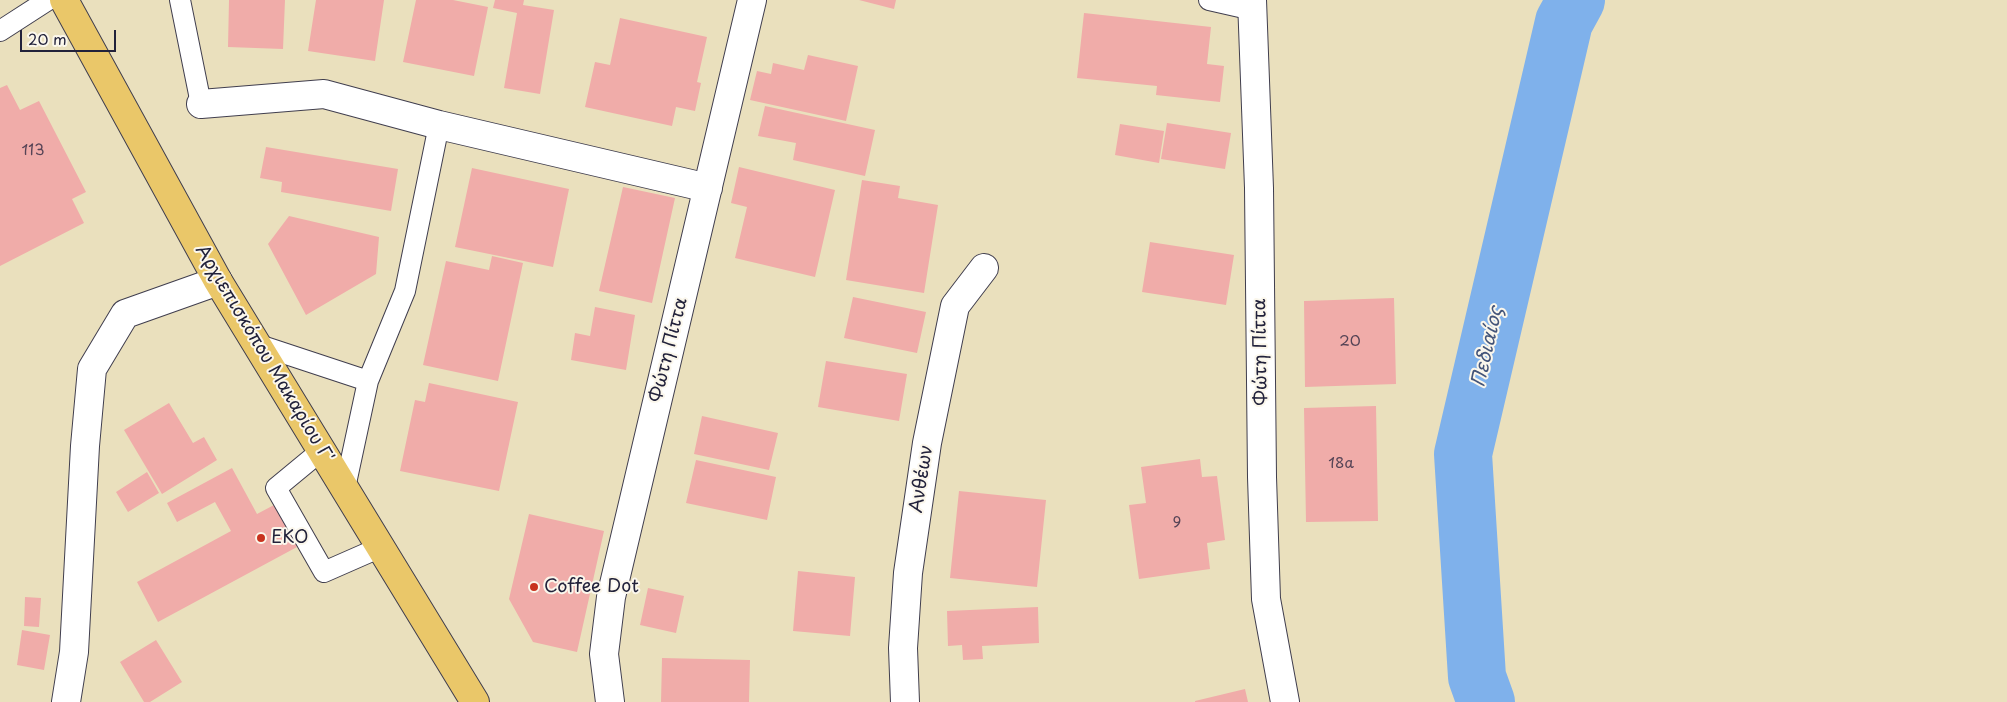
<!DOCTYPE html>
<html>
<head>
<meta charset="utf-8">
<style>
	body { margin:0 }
	#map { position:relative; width:2007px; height:702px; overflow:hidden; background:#eae0bd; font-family:"Playpen Sans",sans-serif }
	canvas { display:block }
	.scale { position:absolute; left:20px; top:30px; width:96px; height:22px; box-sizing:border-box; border:2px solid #22223b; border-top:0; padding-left:6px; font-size:15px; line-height:18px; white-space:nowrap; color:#22223b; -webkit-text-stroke:4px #fbf7ec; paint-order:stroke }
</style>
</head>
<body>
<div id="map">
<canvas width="2007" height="702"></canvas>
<div class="scale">20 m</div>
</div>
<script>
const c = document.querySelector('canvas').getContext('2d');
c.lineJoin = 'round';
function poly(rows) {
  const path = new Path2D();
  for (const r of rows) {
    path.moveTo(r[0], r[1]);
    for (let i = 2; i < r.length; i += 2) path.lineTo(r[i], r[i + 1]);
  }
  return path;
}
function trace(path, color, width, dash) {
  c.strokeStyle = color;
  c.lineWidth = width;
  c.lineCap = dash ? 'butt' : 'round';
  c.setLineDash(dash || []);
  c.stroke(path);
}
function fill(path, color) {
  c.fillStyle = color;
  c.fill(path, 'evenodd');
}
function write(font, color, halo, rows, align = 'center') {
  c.font = font + ' "Playpen Sans",sans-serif';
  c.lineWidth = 4;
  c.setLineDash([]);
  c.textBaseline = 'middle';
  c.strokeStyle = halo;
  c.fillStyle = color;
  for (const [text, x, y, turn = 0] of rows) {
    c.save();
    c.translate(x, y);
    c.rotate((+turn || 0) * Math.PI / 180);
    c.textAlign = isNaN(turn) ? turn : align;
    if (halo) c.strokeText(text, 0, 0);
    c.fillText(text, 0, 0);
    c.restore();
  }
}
const river = poly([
	[1486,702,1477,677,1463,454,1564,22,1576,0]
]);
const building = poly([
	[229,0,285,0,283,49,228,47],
	[316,0,384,0,375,61,308,51],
	[416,0,453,0,488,7,474,76,403,62],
	[495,0,524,0,523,5,554,10,540,94,504,88,517,13,493,8],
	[859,0,896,0,894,9],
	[1084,13,1211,27,1207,64,1224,66,1220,102,1156,95,1157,86,1077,78],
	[620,18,707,37,697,82,701,83,695,111,676,107,672,126,585,107,595,62,610,65],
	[808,55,858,66,846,121,750,100,757,71,771,74,773,63,804,70],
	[7,85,20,110,39,101,86,192,72,199,84,223,0,266,0,88],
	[765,106,875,130,865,176,793,160,796,143,758,136],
	[1167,123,1231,133,1225,169,1161,159],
	[1120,124,1164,131,1159,163,1115,155],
	[266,147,398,169,391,211,281,192,282,182,260,178],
	[739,167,835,190,815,277,735,258,747,207,731,203],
	[472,168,569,189,553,267,455,247],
	[862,180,900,186,898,198,938,205,924,293,846,280],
	[623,187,675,198,652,303,599,291],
	[289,216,379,237,376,274,306,315,268,244],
	[1150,242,1234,255,1226,305,1142,292],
	[492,256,523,263,498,381,423,365,446,261,489,270],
	[853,297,926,312,917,353,844,338],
	[1394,298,1396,384,1305,387,1304,301],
	[595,307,635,315,626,370,571,360,575,333,590,336],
	[826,361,907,374,899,421,818,407],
	[429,383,518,402,499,491,400,471,415,400,425,402],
	[169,403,193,443,204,437,217,460,162,494,124,430],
	[1376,406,1378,521,1306,522,1304,408],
	[702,416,778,433,769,470,694,454],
	[1200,459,1202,477,1217,476,1225,540,1207,543,1210,569,1139,579,1129,505,1146,503,1141,467],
	[696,460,776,477,767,520,686,503],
	[232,468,257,514,274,505,297,547,158,622,137,582,231,531,215,502,177,522,167,503],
	[147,472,159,493,128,512,116,492],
	[959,491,1046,500,1037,587,950,578],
	[529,514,604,531,577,652,533,642,509,599],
	[798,571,855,577,850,636,793,631],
	[648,588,684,596,676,633,640,625],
	[25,597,41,598,39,627,24,626],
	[1038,607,1039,643,982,646,983,659,963,660,962,645,948,646,947,611],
	[22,630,50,635,44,670,17,665],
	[156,640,182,682,150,702,144,702,120,662],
	[662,658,750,660,749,702,661,702],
	[1245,689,1248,702,1195,702,1195,701]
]);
const lane = poly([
	[180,0,201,104],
	[1209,0,1253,10],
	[0,31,48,0],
	[256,344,368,381],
	[322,450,276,488,324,572,381,547],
	[345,488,368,381,405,291,439,125]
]);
const street = poly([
	[1252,0,1259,188,1262,477,1266,599,1285,702],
	[201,104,324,94,439,125,708,188],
	[66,702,74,652,85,446,92,369,125,314,218,281],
	[610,702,604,654,611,597,752,0],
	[905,702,903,648,908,573,927,443,955,306,984,268]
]);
const primary = poly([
	[64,0,218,281,475,702]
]);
const markers = [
	[261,538,5,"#c8321e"],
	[534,587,5,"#c8321e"]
];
const numberNames = [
	["113",33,151],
	["20",1350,342],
	["18a",1341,464],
	["9",1177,523]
];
const streetNames = [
	["Φώτη Πίττα",669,350,-76],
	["Φώτη Πίττα",1261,352,-91],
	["Αρχιεπισκόπου Μακαρίου Γ'",264,354,59],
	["Ανθέων",922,479,-81]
];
const poiNames = [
	["EKO",271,538],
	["Coffee Dot",544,587]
];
const waterNames = [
	["Πεδιαίος",1488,347,-77]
];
trace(river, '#7fb1eb', 58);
fill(building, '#f0aca9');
trace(lane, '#403e4e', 22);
trace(street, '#403e4e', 30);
trace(primary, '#403e4e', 30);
trace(lane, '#fff', 20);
trace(street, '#fff', 28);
trace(primary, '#eac769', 28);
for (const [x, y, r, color] of markers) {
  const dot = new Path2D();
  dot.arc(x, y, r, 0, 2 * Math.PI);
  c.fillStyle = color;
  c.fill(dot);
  trace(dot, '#fbf7ec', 2);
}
write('15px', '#564456', null, numberNames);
write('18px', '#22223b', '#fbf7ec', streetNames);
write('18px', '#22223b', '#fbf7ec', poiNames, 'left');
write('italic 19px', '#435479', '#fbf7ec', waterNames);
</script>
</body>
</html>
